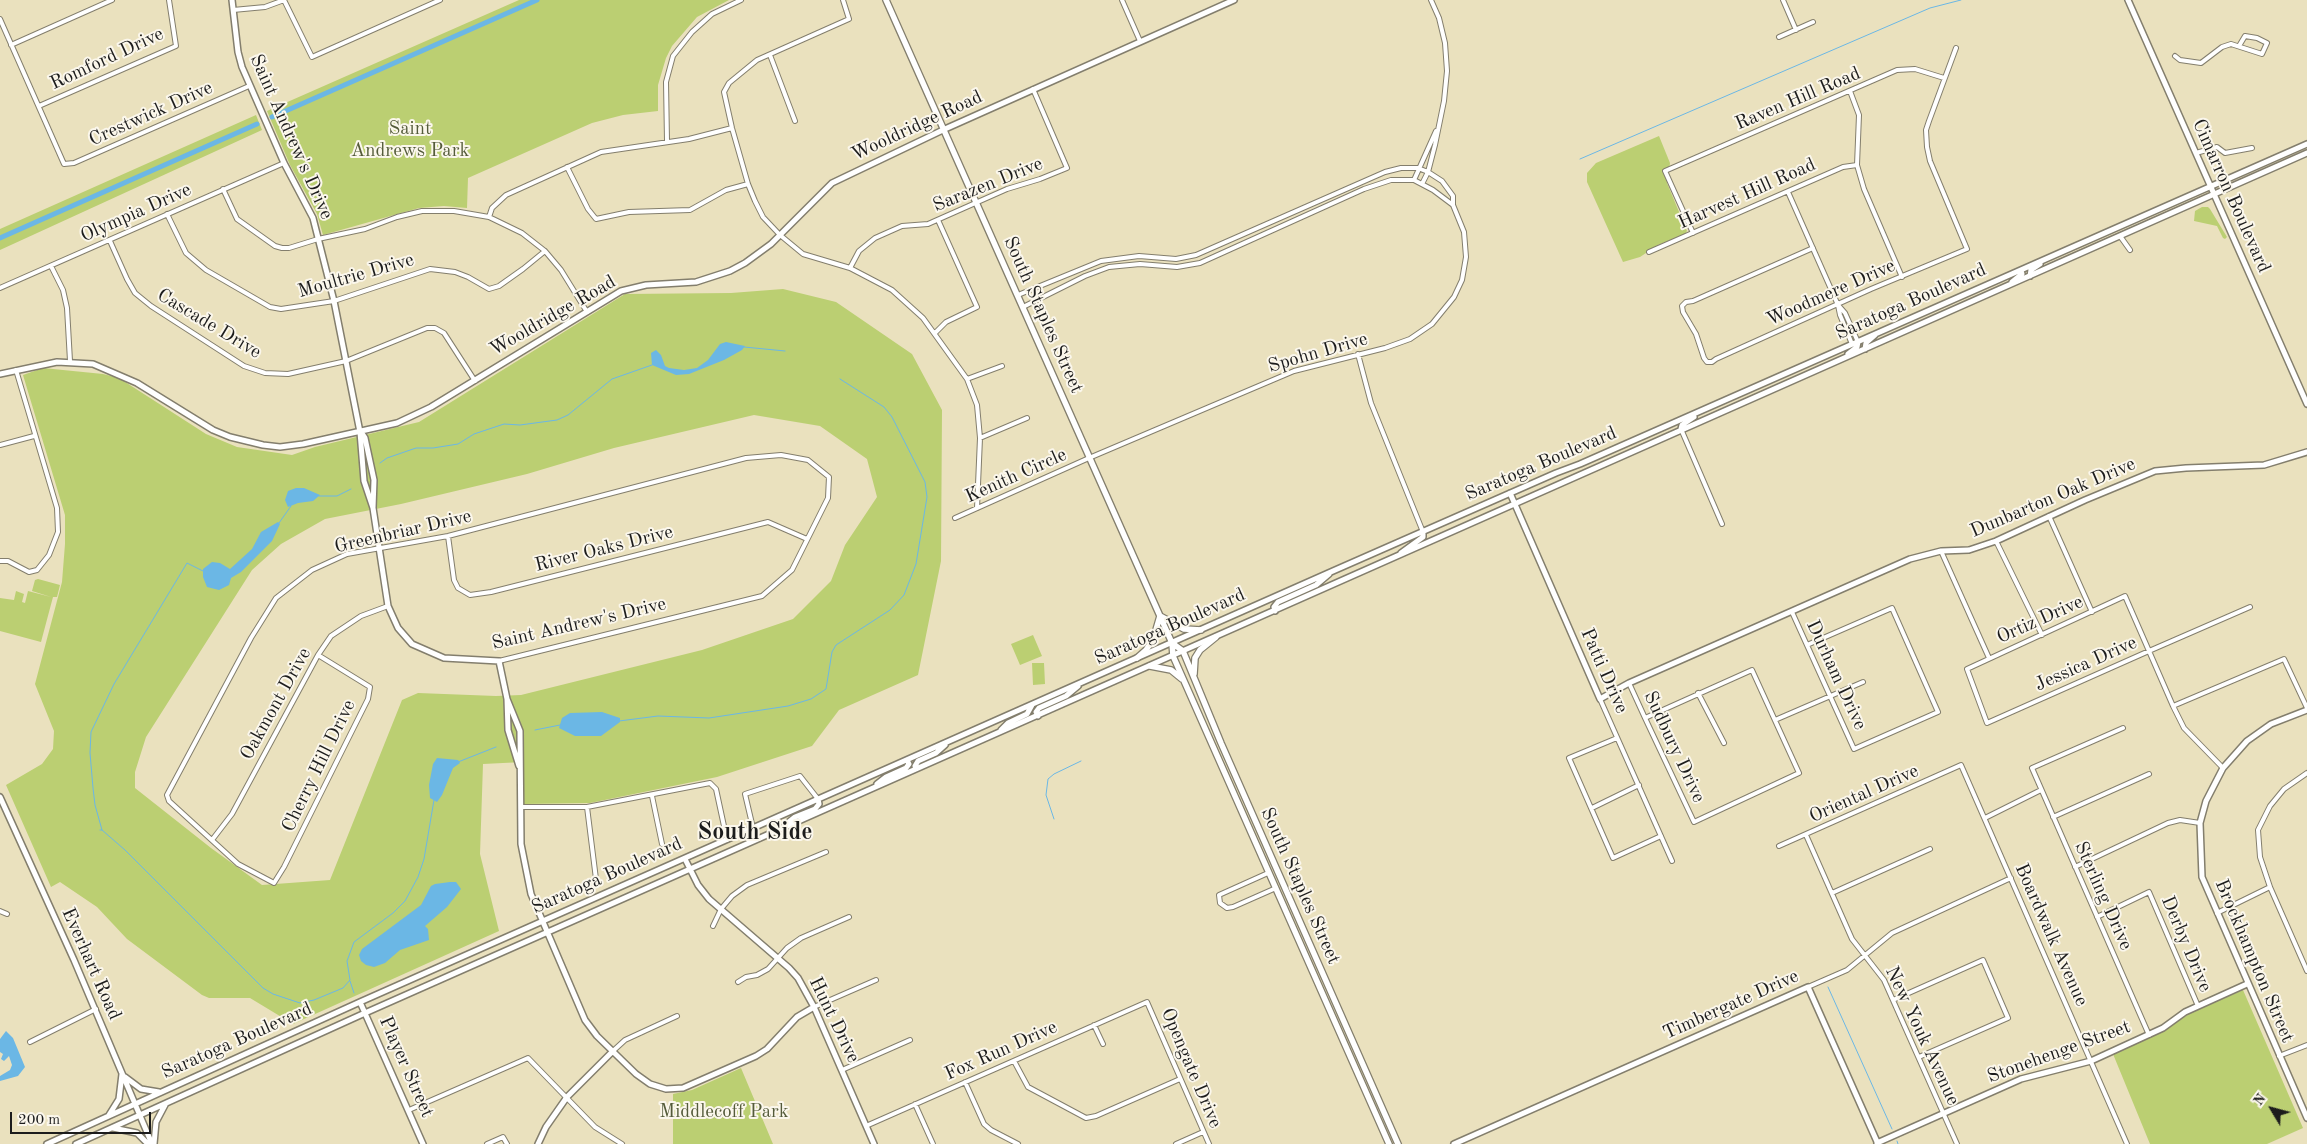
<!DOCTYPE html>
<html>
<head>
<meta charset="utf-8">
<style>
	body { margin:0 }
	#map { position:relative; width:2307px; height:1144px; overflow:hidden; background:#eae1be; font-family:"Old Standard TT",serif }
	canvas { display:block }
	.north { position:absolute; left:2247px; top:1084px; width:50px; height:50px; -webkit-text-stroke:4px #fbf7ec; paint-order:stroke; rotate:307deg; font-size:14px; font-weight:700; line-height:20px; text-align:center; color:#1c1c1c }
	.north::after { content:''; display:block; margin:auto; width:18px; height:22px; background:#1c1c1c; clip-path:polygon(50% 0,100% 100%,50% 72%,0 100%) }
	.scale { position:absolute; left:10px; top:1112px; width:141px; height:22px; box-sizing:border-box; border:2px solid #1c1c1c; border-top:0; padding-left:6px; font-size:15px; line-height:18px; white-space:nowrap; color:#1c1c1c; -webkit-text-stroke:4px #fbf7ec; paint-order:stroke }
</style>
</head>
<body>
<div id="map">
<canvas width="2307" height="1144"></canvas>
<div class="north">N</div>
<div class="scale">200 m</div>
</div>
<script>
const c = document.querySelector('canvas').getContext('2d');
c.lineJoin = 'round';
function fill(path, color) {
  c.fillStyle = color;
  c.fill(path, 'evenodd');
}
function poly(rows) {
  const path = new Path2D();
  for (const r of rows) {
    path.moveTo(r[0], r[1]);
    for (let i = 2; i < r.length; i += 2) path.lineTo(r[i], r[i + 1]);
  }
  return path;
}
function trace(path, color, width, dash) {
  c.strokeStyle = color;
  c.lineWidth = width;
  c.lineCap = dash ? 'butt' : 'round';
  c.setLineDash(dash || []);
  c.stroke(path);
}
function write(font, color, halo, rows, align = 'center') {
  c.font = font + ' "Old Standard TT",serif';
  c.lineWidth = 4;
  c.setLineDash([]);
  c.textBaseline = 'middle';
  c.strokeStyle = halo;
  c.fillStyle = color;
  for (const [text, x, y, turn = 0] of rows) {
    c.save();
    c.translate(x, y);
    c.rotate((+turn || 0) * Math.PI / 180);
    c.textAlign = isNaN(turn) ? turn : align;
    if (halo) c.strokeText(text, 0, 0);
    c.fillText(text, 0, 0);
    c.restore();
  }
}
const green = poly([
	[519,0,729,0,697,17,672,46,666,58,658,85,658,111,623,115,592,123,468,178,467,208,444,206,419,208,323,235,317,214,290,165,267,111],
	[256,115,262,130,0,250,0,229],
	[1659,136,1670,163,1667,183,1687,231,1685,234,1658,245,1640,257,1623,262,1587,182,1587,173,1596,163],
	[2202,207,2208,207,2210,209,2227,237,2225,239,2223,238,2217,226,2194,221,2195,211],
	[783,289,836,302,912,354,942,410,941,561,918,675,839,710,812,746,717,777,590,803,524,804,523,762,483,764,480,854,499,931,293,1024,250,998,209,998,202,995,127,939,97,907,60,882,51,887,6,785,42,764,53,749,54,731,35,684,62,582,65,544,65,515,23,375,43,368,103,374,119,378,206,434,237,447,292,455,315,447,419,422,625,294,731,293],
	[754,415,820,426,867,459,877,497,845,545,831,581,793,619,702,650,521,695,496,696,418,693,402,700,330,880,262,885,211,848,135,788,135,772,146,737,252,570,281,544,325,519,401,504,527,474,614,448],
	[38,579,60,585,57,597,53,597,41,642,0,631,0,598,14,600,16,591,24,594,22,602,25,603,28,591,51,597,32,591,35,580],
	[1033,635,1042,656,1020,665,1011,644],
	[1032,663,1044,663,1045,684,1033,685],
	[2243,990,2303,1128,2267,1144,2150,1144,2113,1054,2159,1033,2194,1011],
	[741,1068,773,1144,673,1144,673,1094,692,1090]
]);
const water = poly([
	[726,342,745,346,742,350,724,360,689,374,676,375,652,365,651,353,656,350,661,355,665,366,669,368,684,370,697,368,708,360,720,344],
	[296,488,304,488,320,495,313,501,298,503,288,507,285,500,288,491],
	[278,522,280,524,272,541,241,572,231,578,229,585,219,590,207,587,203,577,203,569,212,562,220,563,230,569,252,549,261,532],
	[602,712,620,718,620,722,601,736,575,736,559,728,562,718,570,713],
	[437,758,458,760,460,763,453,768,442,795,437,802,430,798,429,785,433,764],
	[450,882,456,882,461,889,447,907,425,926,428,929,429,940,400,950,385,963,374,967,366,965,361,961,359,955,362,949,421,905,431,886,435,884],
	[6,1031,13,1038,25,1067,18,1076,0,1081,0,1076,10,1070,12,1065,9,1056,4,1061,1,1059,3,1054,0,1052,0,1039]
]);
const stream = poly([
	[1580,159,1930,8,1961,0],
	[744,347,785,351],
	[380,463,387,458,416,448,433,448,458,444,474,434,504,424,520,425,557,420,568,415,612,379,652,365],
	[319,496,337,496,351,489],
	[279,523,291,506],
	[619,721,658,716,709,718,788,706,811,699,826,689,832,652,836,645,890,610,904,595,916,564,927,497,925,482,892,417,884,407,840,379],
	[535,730,560,725],
	[458,762,496,747],
	[1054,819,1046,795,1048,779,1054,774,1081,761],
	[100,830,102,830,95,805,93,788,90,753,91,732,114,684,187,563,203,571],
	[102,830,125,850,263,988,273,994,300,1003,314,1000,343,988,350,980,347,961,354,942,393,913,405,901,418,877,424,859,434,800],
	[350,981,354,993],
	[1828,987,1892,1129],
	[1897,1141,1898,1144]
]);
const canal = poly([
	[272,117,537,0],
	[0,238,257,124]
]);
const street = poly([
	[843,0,849,19,757,60,729,83,724,92,732,128,748,184,755,201,763,217,780,235,803,254,850,268,892,290,923,318,967,379,977,405,980,438,977,508],
	[1122,0,1140,41],
	[1783,0,1796,30],
	[233,10,265,7,284,0,312,57,440,0],
	[0,19,64,164,74,163,249,86],
	[1779,37,1813,22],
	[11,45,112,0],
	[770,55,795,121],
	[2175,56,2180,60,2201,63,2222,47,2231,44,2262,54,2267,43,2257,38,2245,36,2239,46],
	[1850,91,1859,115,1857,165,1864,189,1902,277],
	[39,106,176,46,169,0],
	[667,141,666,82,673,56,692,32,712,14,741,0],
	[2196,153,2217,147,2225,153,2252,148],
	[567,167,588,209,596,219,629,212,690,210,726,190,748,184],
	[1414,180,1436,131],
	[1422,184,1428,172,1435,145,1444,101,1447,71,1445,43,1439,18,1431,0],
	[223,189,237,219,275,246,282,248,289,248,318,239,365,229,397,217,422,211,454,211,489,217,522,233,545,251,561,270,587,312],
	[1788,192,1838,305,1840,315,1852,344],
	[167,214,186,253,206,270,270,307,281,309,334,301,430,269,455,272,468,277,489,289,499,286,523,269,545,251],
	[489,217,492,208,506,195,601,152,689,139,732,128],
	[1693,233,1665,171,1897,70,1915,69,1944,78],
	[2120,236,2130,250],
	[110,241,127,279,135,293,151,306,244,366,265,373,288,374,346,361,427,328,435,328,444,333,475,381],
	[1813,248,1693,301,1686,302,1682,306,1683,312,1696,334,1704,358,1707,362,1712,362,1716,359,1871,289,1967,249,1930,161,1927,147,1926,130,1929,121,1956,48],
	[1649,252,1843,167,1857,165],
	[51,266,63,290,67,308,70,361],
	[850,268,859,251,875,238,902,226,928,224,1007,189,1040,179,1067,168,1033,89],
	[0,288,284,163],
	[1838,305,1845,313,1858,342],
	[1023,307,1085,276,1109,267,1140,264,1177,267,1200,263,1364,189,1391,180,1414,180,1433,190,1453,205],
	[935,333,946,322,977,307,938,220],
	[1358,354,1371,403,1423,532],
	[967,379,1002,366],
	[1681,429,1722,524],
	[980,438,1027,418],
	[0,445,34,436],
	[2049,516,2092,612],
	[955,518,1089,458,1294,371,1385,348,1410,339,1432,324,1454,297,1462,280,1466,257,1464,232,1453,205,1453,196,1442,181,1428,172,1418,168,1401,168,1385,172,1196,255,1176,259,1139,256,1101,261,1018,295],
	[448,536,454,580,458,588,470,595,491,592,768,522,807,539],
	[1996,541,2042,635],
	[1941,551,1989,658],
	[0,561,8,561,29,572,37,570,49,555,58,532,57,508,16,370],
	[1792,612,1854,749,1938,712,1892,608,1807,645],
	[318,655,370,687,368,699,284,867,274,883,238,864,169,801,167,795,251,638,276,598,312,570,347,554,448,536,746,458,781,455,808,460,829,477,828,498,792,570,762,596,499,661],
	[1629,683,1645,718,1694,822,1799,773,1752,670,1645,718],
	[1698,693,1724,743],
	[1600,699,1672,861],
	[2173,706,2284,659,2307,708],
	[1775,720,1863,682],
	[2123,728,2032,768,2149,1035],
	[1617,738,1569,758,1613,858,1661,836],
	[2223,768,2184,728,2173,706,2125,596,1967,669,1987,723,2149,651,2250,607],
	[2307,773,2284,789,2270,806,2258,830,2260,857,2270,887,2307,971],
	[652,796,662,844],
	[522,807,587,807,710,783,716,789,727,840],
	[587,807,596,879],
	[1592,808,1639,785],
	[2053,817,2149,774],
	[1985,818,2041,790],
	[753,828,745,794,800,776,818,799],
	[1806,835,1852,939,1884,980,1957,1144],
	[212,840,232,814,318,655,331,636,361,616,388,606],
	[1779,846,1961,765,2127,1144],
	[2075,867,2168,823,2180,820,2200,823],
	[1268,873,1219,895,1220,903,1227,908,1233,907,1276,888],
	[1832,893,1930,849],
	[0,911,7,914],
	[2217,913,2270,887],
	[2097,917,2149,892,2198,1006],
	[713,926,721,909,732,896,747,885,826,852],
	[738,982,746,977,757,975,768,969,787,948,801,938,849,917],
	[1808,987,1847,970,1892,933,2011,878],
	[1893,1000,1983,960,2008,1018,1919,1057],
	[814,1007,876,980],
	[1094,1025,1103,1044],
	[30,1042,96,1009],
	[613,1051,625,1040,677,1016],
	[2279,1056,2307,1045],
	[1014,1061,1028,1087,1086,1118,1096,1116,1180,1079],
	[842,1070,910,1040],
	[965,1082,984,1124,991,1130,1018,1144],
	[915,1104,933,1144],
	[409,1110,528,1058,595,1127,622,1144],
	[866,1126,1147,1002,1209,1144],
	[487,1144,503,1137,507,1144],
	[1176,1144,1203,1132]
]);
const secondary = poly([
	[232,0,238,52,242,67,284,163,313,218,334,301,360,432,364,481,373,508,388,606,398,628,412,644,444,658,499,661,507,699,508,730,519,766],
	[2128,0,2307,404],
	[2030,276,2031,270,2040,264],
	[2012,282,2022,274,2021,270],
	[1865,349,1866,343,1875,335],
	[1848,354,1857,347,1858,342],
	[0,374,57,362,93,364,137,383,213,430,230,437,263,445,280,447,303,444,397,423,431,407,621,291,646,285,696,282,730,271,745,263,771,244,832,183,945,129,1234,0],
	[1681,429,1682,425,1694,417],
	[361,432,365,438,374,480,373,508],
	[1510,493,1600,699,1629,683,1910,559,1941,551,1969,550,1996,541,2085,500,2155,471,2186,468,2264,465,2307,452],
	[1401,553,1423,537,1423,532],
	[1275,611,1274,607,1278,602,1316,585,1329,574],
	[507,699,520,731,521,844,531,894,585,1020,597,1036,636,1074,650,1084,666,1089,683,1088,756,1056,767,1049,797,1017,814,1007],
	[2307,710,2271,724,2247,741,2223,768,2206,801,2200,823,2202,877,2307,1118],
	[1038,716,1036,712,1039,708,1066,696,1078,686],
	[1001,730,1008,723,1027,714,1032,705],
	[916,769,915,766,918,761,936,753,945,745],
	[877,784,886,777,906,768,909,764,907,760],
	[0,797,74,960,152,1144],
	[785,825,795,817,815,809,819,804,818,799],
	[685,859,698,885,709,899,789,968,798,978,814,1007,874,1144],
	[360,1002,423,1144],
	[125,1077,141,1089,159,1092],
	[109,1115,119,1099,122,1074],
	[113,1128,137,1133,148,1144],
	[1877,1143,2021,1079,2091,1061,2163,1028,2185,1012,2247,984],
	[47,1144,360,1002,1333,571,1556,473,1580,464,2307,144],
	[76,1144,365,1013,2307,153],
	[154,1144,156,1122,165,1105],
	[538,1144,546,1127,567,1097,613,1051],
	[1454,1144,1808,987,1878,1144]
]);
const primary = poly([
	[886,0,1172,643,1173,656,1389,1144],
	[1160,616,1184,629,1201,630],
	[1172,643,1183,651,1221,743,1398,1144],
	[1137,658,1146,650,1153,640,1160,616],
	[1150,666,1171,670,1182,679],
	[1194,674,1195,658,1200,650,1216,637]
]);
const streetNames = [
	["Romford Drive",107,59,-25],
	["Raven Hill Road",1798,99,-23],
	["Crestwick Drive",151,114,-24],
	["Wooldridge Road",917,126,-25],
	["Saint Andrew's Drive",291,137,66],
	["Sarazen Drive",988,185,-22],
	["Harvest Hill Road",1747,194,-24],
	["Cimarron Boulevard",2231,196,66],
	["Olympia Drive",136,213,-24],
	["Moultrie Drive",356,276,-16],
	["Woodmere Drive",1831,293,-24],
	["Saratoga Boulevard",1911,302,-24],
	["South Staples Street",1043,315,66],
	["Wooldridge Road",553,316,-30],
	["Cascade Drive",209,324,31],
	["Spohn Drive",1318,353,-16],
	["Saratoga Boulevard",1541,464,-23],
	["Kenith Circle",1016,476,-24],
	["Dunbarton Oak Drive",2053,498,-23],
	["Greenbriar Drive",403,532,-13],
	["River Oaks Drive",604,549,-14],
	["Ortiz Drive",2040,620,-24],
	["Saint Andrew's Drive",579,624,-13],
	["Saratoga Boulevard",1170,627,-24],
	["Jessica Drive",2086,664,-24],
	["Patti Drive",1604,671,66],
	["Durham Drive",1836,675,65],
	["Oakmont Drive",276,704,-61],
	["Sudbury Drive",1674,747,65],
	["Cherry Hill Drive",319,766,-64],
	["Oriental Drive",1864,794,-24],
	["Saratoga Boulevard",607,876,-24],
	["South Staples Street",1300,886,66],
	["Sterling Drive",2103,896,66],
	["Boardwalk Avenue",2051,935,66],
	["Derby Drive",2186,944,67],
	["Brockhampton Street",2254,961,67],
	["Everhart Road",91,964,66],
	["Timbergate Drive",1731,1005,-24],
	["Hunt Drive",834,1020,64],
	["New Youk Avenue",1922,1036,65],
	["Saratoga Boulevard",237,1041,-24],
	["Fox Run Drive",1001,1051,-24],
	["Stonehenge Street",2059,1052,-20],
	["Player Street",406,1067,66],
	["Opengate Drive",1191,1068,67]
];
const parkNames = [
	["Saint",410,129],
	["Andrews Park",410,151],
	["Middlecoff Park",724,1112]
];
const districtNames = [
	["South Side",755,833]
];
fill(green, '#bbcf72');
fill(water, '#6bb7e5');
trace(stream, '#6bb7e5', 1);
trace(canal, '#6bb7e5', 5);
trace(street, '#837e6d', 6);
trace(secondary, '#837e6d', 8);
trace(primary, '#837e6d', 8);
trace(street, '#fff', 4);
trace(secondary, '#fff', 5);
trace(primary, '#fff', 5.5);
write('19px', '#1c1c1c', '#fbf7ec', streetNames);
write('19px', '#545b3a', '#fbf7ec', parkNames);
write('bold 24px', '#1c1c1c', '#fbf7ec', districtNames);
</script>
</body>
</html>
